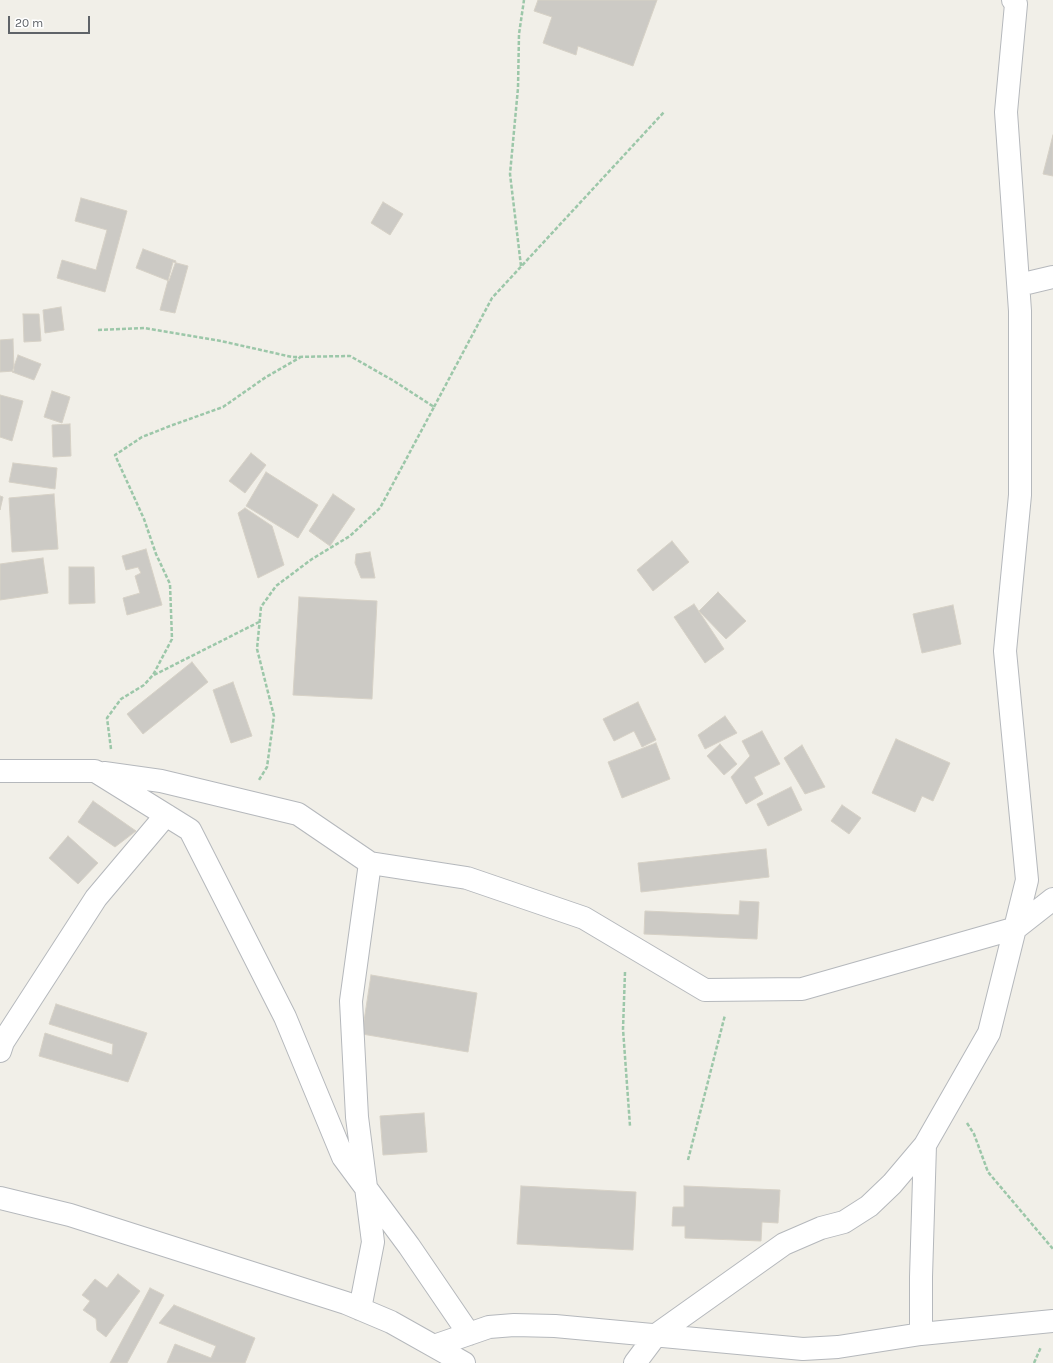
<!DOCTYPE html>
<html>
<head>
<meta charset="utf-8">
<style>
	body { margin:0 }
	#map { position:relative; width:1053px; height:1363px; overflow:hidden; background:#f1efe8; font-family:Karla,sans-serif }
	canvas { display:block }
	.scale { position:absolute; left:8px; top:16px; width:82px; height:18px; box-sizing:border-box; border:2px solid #5f6368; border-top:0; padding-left:5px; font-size:12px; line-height:14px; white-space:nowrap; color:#5f6368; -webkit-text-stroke:3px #fff; paint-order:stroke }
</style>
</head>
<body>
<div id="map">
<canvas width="1053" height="1363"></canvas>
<div class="scale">20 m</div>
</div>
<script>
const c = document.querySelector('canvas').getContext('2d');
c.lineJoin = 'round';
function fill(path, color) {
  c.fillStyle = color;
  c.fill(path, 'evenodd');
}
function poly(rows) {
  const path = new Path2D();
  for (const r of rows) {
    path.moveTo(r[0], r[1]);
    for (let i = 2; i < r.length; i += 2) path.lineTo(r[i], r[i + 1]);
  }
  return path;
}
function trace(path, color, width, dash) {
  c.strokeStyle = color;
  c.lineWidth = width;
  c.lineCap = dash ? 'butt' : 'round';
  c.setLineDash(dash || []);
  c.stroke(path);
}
const building = poly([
	[538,0,657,0,633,66,578,46,576,55,543,43,552,17,534,11,538,0],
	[1053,135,1053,176,1043,174,1053,135],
	[81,198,127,211,105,292,57,278,62,260,96,270,107,230,75,221,81,198],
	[383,202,403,214,390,235,371,223,383,202],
	[143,249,176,261,169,281,136,268,143,249],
	[173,262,188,266,175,313,160,310,173,262],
	[61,307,64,330,45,333,43,310,61,307],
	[23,314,39,314,41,341,24,342,23,314],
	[13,339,14,371,0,372,0,340,13,339],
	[18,355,41,364,34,380,12,372,18,355],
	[52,391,70,397,62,423,44,417,52,391],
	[0,395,23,401,12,441,0,437,0,395],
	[70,424,71,456,53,457,52,425,70,424],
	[251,453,266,465,245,493,229,481,251,453],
	[13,463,57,468,55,489,9,482,13,463],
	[266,472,318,505,298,538,246,506,266,472],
	[54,494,58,549,12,552,9,498,54,494],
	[333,494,355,509,330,546,309,531,333,494],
	[0,496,3,497,0,510,0,496],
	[245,508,272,526,284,565,258,578,238,513,245,508],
	[672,541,689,562,653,591,637,570,672,541],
	[146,549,162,605,127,615,123,598,140,593,135,576,141,573,138,567,126,570,122,556,146,549],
	[370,552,375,578,361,578,355,563,356,554,370,552],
	[43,558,48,593,0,600,0,564,43,558],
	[69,567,94,567,95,603,69,604,69,567],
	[718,592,746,621,726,639,699,611,718,592],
	[299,597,377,601,372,699,293,695,299,597],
	[694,604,724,649,705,663,674,617,694,604],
	[953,605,961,644,922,653,913,614,953,605],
	[192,662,208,682,143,734,127,714,192,662],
	[233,682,252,736,231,743,213,690,233,682],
	[638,702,656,740,642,747,634,731,614,741,603,719,638,702],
	[725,716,737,733,705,749,698,735,725,716],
	[762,731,780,764,754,777,763,794,746,804,731,777,750,756,742,741,762,731],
	[896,739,950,763,933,801,922,796,915,812,872,793,896,739],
	[656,743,670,779,622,798,608,762,656,743],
	[720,744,737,764,724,775,707,756,720,744],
	[802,745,825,787,805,794,784,758,802,745],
	[791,787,802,810,768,826,757,804,791,787],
	[93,801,136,831,115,847,78,822,93,801],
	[842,805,861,818,849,834,831,821,842,805],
	[68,836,98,863,78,884,49,858,68,836],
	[766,849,769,877,641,892,638,863,766,849],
	[740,901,759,902,757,939,644,934,645,911,739,915,740,901],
	[371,975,477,993,468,1052,362,1034,371,975],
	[56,1004,147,1033,128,1082,39,1056,45,1033,112,1055,113,1044,49,1024,56,1004],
	[424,1113,427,1152,383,1155,380,1116,424,1113],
	[521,1186,636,1192,633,1250,517,1244,521,1186],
	[684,1186,780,1190,778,1223,762,1222,761,1241,685,1238,685,1226,672,1226,673,1207,684,1207,684,1186],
	[118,1274,140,1291,106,1337,97,1330,96,1319,83,1310,90,1301,82,1295,95,1279,107,1288,118,1274],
	[150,1288,164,1295,127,1363,110,1363,150,1288],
	[174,1305,255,1338,245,1363,167,1363,175,1344,211,1358,216,1346,159,1323,174,1305]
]);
const path = poly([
	[521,266,510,174,518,88,519,34,524,0],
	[98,330,144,328,221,341,292,357,350,356,394,381,434,407,380,508,350,536,312,559,276,586,261,607,257,649,274,716,267,767,259,780],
	[434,407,492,298,664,112],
	[154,675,259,622],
	[111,749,107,718,121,699,144,685,153,675,172,639,170,584,156,554,144,519,115,455,142,437,170,426,223,407,266,377,301,357],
	[625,972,623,1029,630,1126],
	[967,1123,974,1134,988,1172,1053,1249],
	[688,1160,725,1015],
	[1034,1363,1041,1347]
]);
const street = poly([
	[1019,285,1053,277],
	[0,771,95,771,190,830,285,1017,343,1157,409,1246,469,1334],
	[104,773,161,781,298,814,370,863,351,1001,357,1117,373,1242,360,1309],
	[370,863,467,878,584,918,705,990,802,989,1016,928,1053,899],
	[0,1051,3,1042,96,898,166,815],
	[0,1198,70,1215,346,1303,391,1322,464,1363],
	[921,1334,921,1277,925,1145],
	[434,1346,489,1327,514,1325,555,1326,803,1349,838,1347,921,1334,1053,1321],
	[635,1363,656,1335,784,1244,821,1228,844,1222,869,1206,892,1184,925,1145,989,1033,1027,880,1005,651,1020,495,1020,311,1006,112,1016,4,1013,0]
]);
fill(building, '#cccac5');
trace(building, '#d6d1c6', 1);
trace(street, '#b5b8bc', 24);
trace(path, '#9cc7a9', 2.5, [4, 2]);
trace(street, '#fff', 22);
</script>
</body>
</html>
